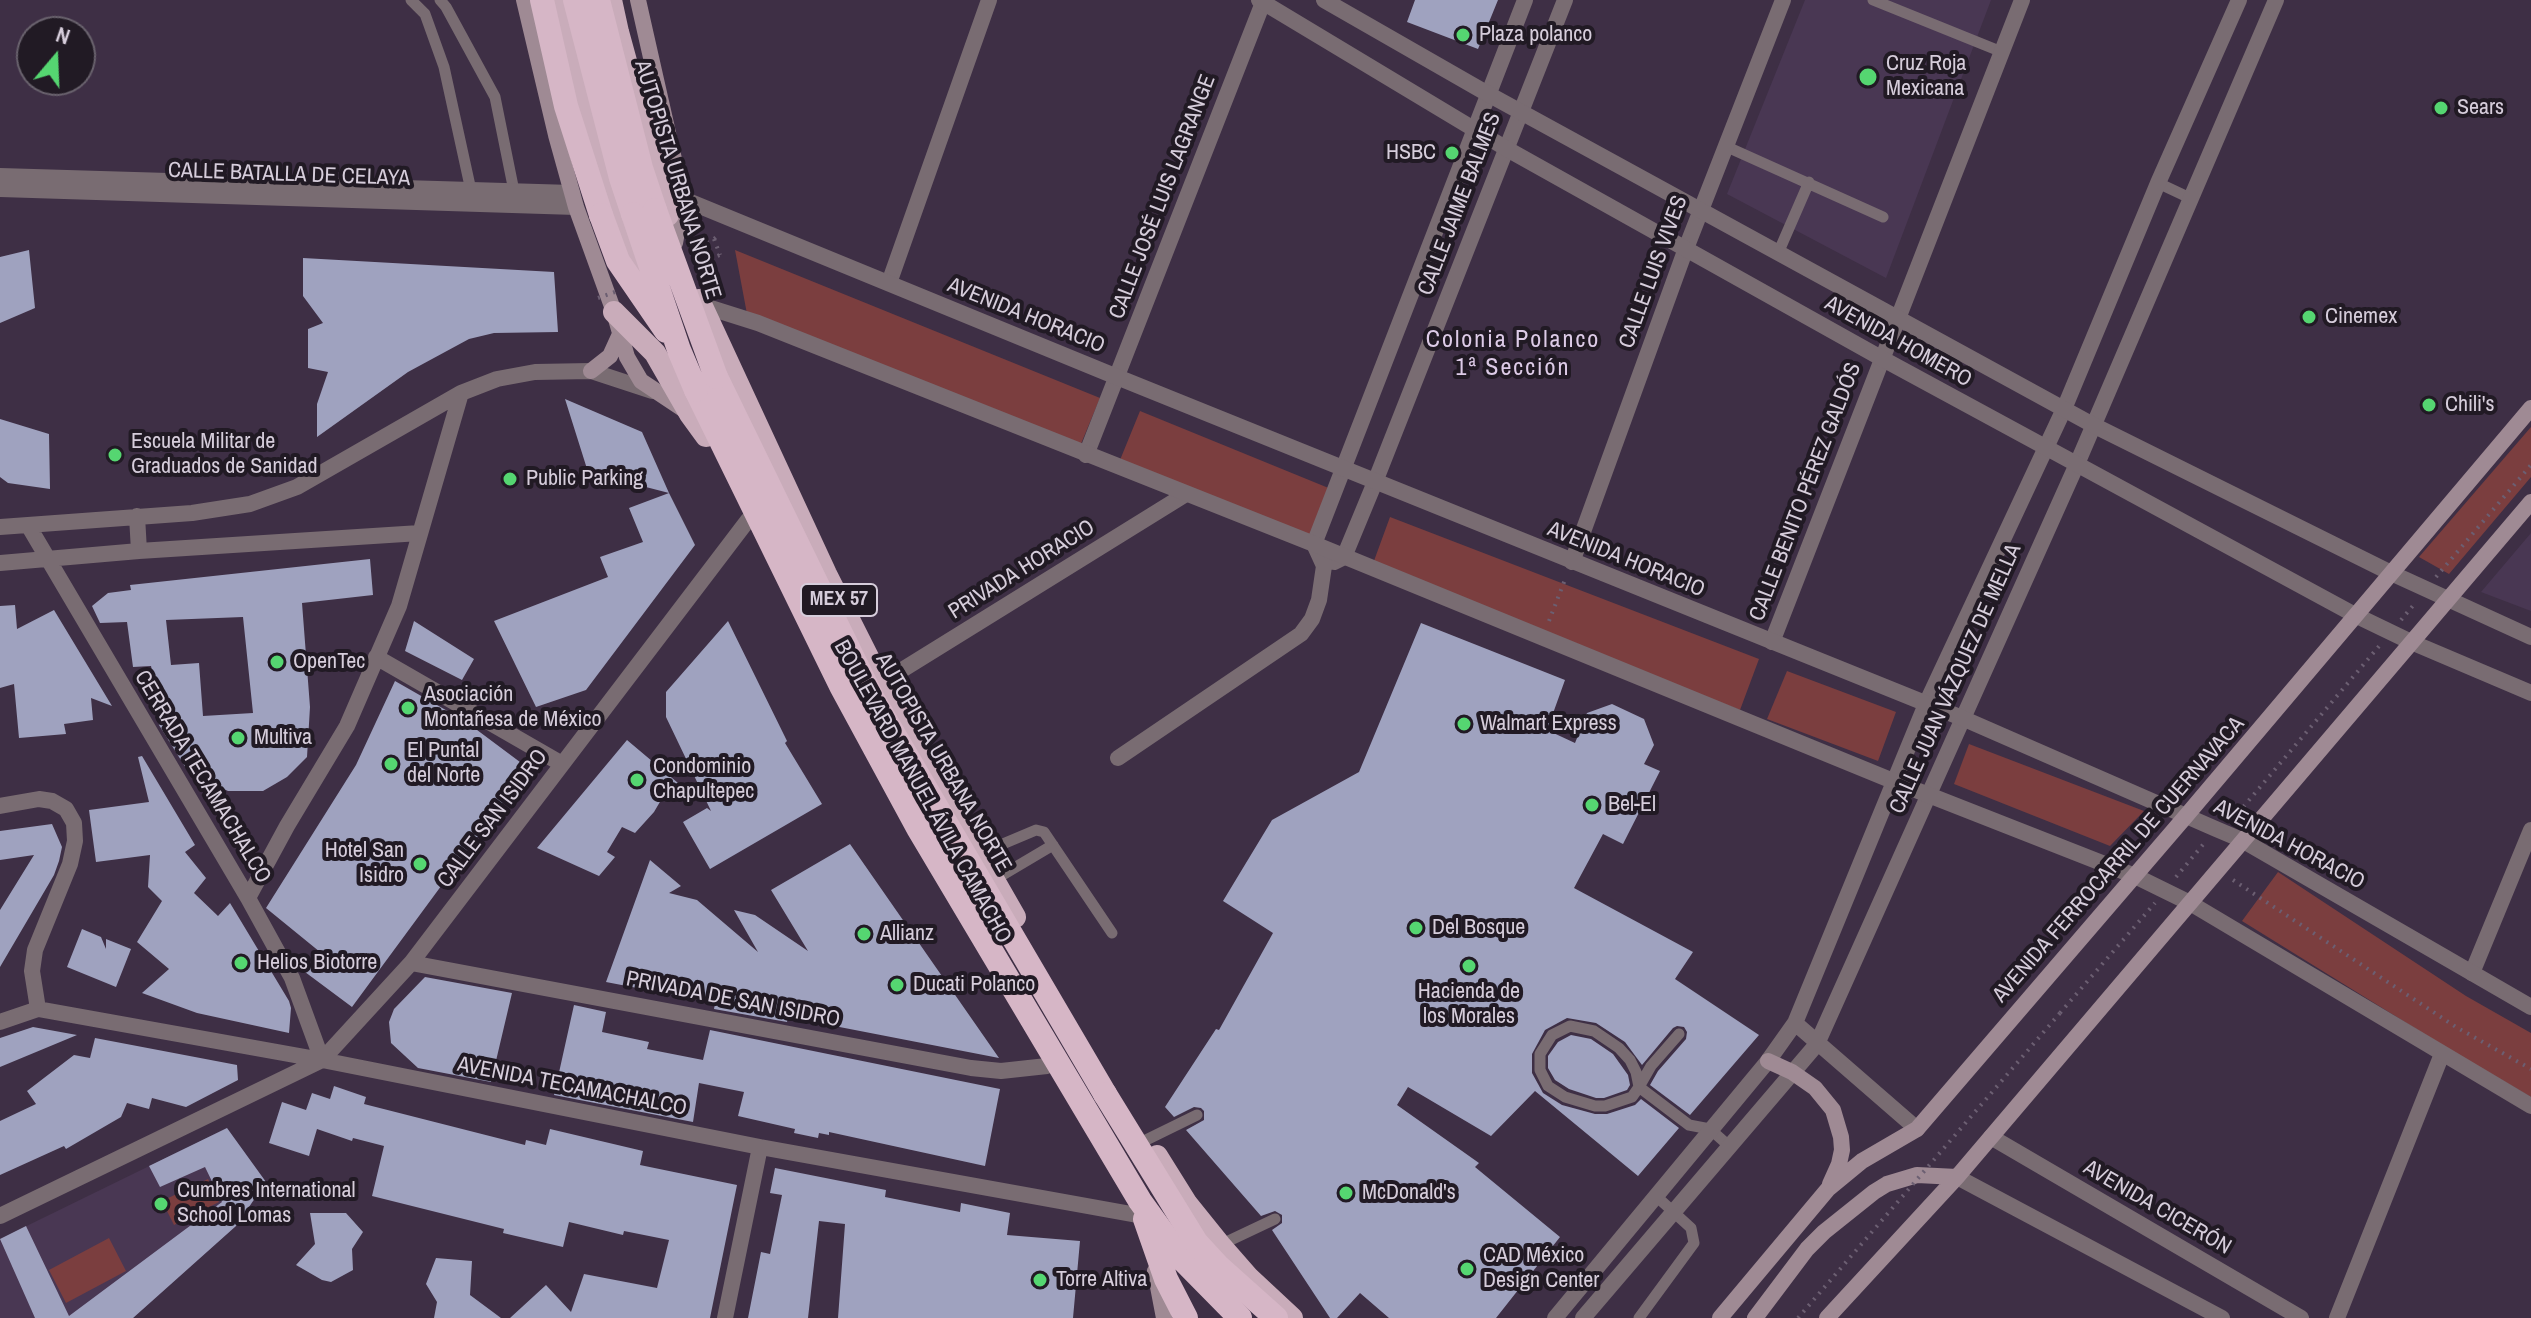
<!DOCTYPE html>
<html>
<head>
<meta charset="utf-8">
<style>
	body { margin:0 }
	#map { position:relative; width:2531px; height:1318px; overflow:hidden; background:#3e2f45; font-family:"Archivo Narrow",sans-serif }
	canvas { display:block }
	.north { position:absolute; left:16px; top:16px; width:80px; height:80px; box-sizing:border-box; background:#211a24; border:2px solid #69626d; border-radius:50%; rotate:19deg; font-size:22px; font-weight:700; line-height:32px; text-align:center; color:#d6cddb }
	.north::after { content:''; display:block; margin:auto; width:28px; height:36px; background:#55d671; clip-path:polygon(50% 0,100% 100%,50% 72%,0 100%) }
</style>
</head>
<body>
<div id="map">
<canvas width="2531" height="1318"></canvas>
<div class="north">N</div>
</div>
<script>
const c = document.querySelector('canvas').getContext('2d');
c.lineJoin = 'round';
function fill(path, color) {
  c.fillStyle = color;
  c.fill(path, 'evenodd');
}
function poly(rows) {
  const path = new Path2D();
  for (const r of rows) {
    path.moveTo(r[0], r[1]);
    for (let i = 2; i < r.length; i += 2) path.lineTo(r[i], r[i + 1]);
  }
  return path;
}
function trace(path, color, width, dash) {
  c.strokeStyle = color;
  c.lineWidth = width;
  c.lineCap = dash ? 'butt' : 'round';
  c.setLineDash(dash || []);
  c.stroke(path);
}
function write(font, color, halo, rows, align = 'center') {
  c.font = font + ' "Archivo Narrow",sans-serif';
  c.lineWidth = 8;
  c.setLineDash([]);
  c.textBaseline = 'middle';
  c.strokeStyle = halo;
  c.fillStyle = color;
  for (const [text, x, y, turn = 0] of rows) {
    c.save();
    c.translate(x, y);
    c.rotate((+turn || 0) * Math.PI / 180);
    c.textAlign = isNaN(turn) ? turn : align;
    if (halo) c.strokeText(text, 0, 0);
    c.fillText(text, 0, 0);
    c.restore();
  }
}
const built = poly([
	[1805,0,1991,0,1886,278,1727,194],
	[2531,533,2531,611,2481,592],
	[227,1128,266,1182,236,1226,133,1318,0,1318,0,1239]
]);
const green = poly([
	[735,250,1100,398,1078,451,747,314],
	[1140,411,1331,489,1312,538,1120,460],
	[2531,427,2531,477,2449,574,2419,557],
	[1390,517,1759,659,1740,710,1371,569],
	[1787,671,1896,712,1878,761,1767,719],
	[1969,744,2144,811,2110,846,1954,784],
	[2278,872,2466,996,2531,1033,2531,1097,2450,1050,2242,921],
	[208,1179,219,1202,174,1225,162,1201],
	[109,1238,126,1271,66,1303,49,1270]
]);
const building = poly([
	[1415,0,1498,0,1478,49,1407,22],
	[29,250,35,308,0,323,0,257],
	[303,258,554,272,558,332,494,333,469,339,408,372,317,437,317,404,328,372,308,368,308,329,323,323,303,296],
	[565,399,642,432,669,493,588,472],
	[0,419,49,434,50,489,8,483,0,477],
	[669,493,695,545,586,690,536,707,494,621,608,577,600,557,643,542,629,508],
	[370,559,373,595,302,603,310,707,307,757,287,777,263,791,228,791,189,773,159,725,157,710,160,710,151,666,133,667,127,622,100,623,92,606,108,593,131,590,130,585],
	[243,617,253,713,203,716,199,663,171,665,166,620],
	[15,605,17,629,54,610,112,706,91,698,93,720,64,724,66,734,19,738,14,684,0,688,0,606],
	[414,621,474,659,462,680,405,651],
	[728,621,787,741,785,743,822,804,710,869,683,822,707,808,711,811,666,717,666,692],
	[1421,623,1565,680,1547,730,1575,743,1587,713,1612,704,1644,719,1654,745,1644,764,1660,771,1623,844,1603,834,1574,888,1693,952,1675,979,1759,1035,1690,1115,1650,1085,1658,1071,1686,1039,1687,1032,1684,1027,1677,1026,1673,1028,1642,1065,1625,1042,1596,1023,1567,1018,1545,1030,1532,1054,1532,1073,1543,1093,1562,1105,1595,1114,1607,1114,1635,1105,1641,1099,1679,1128,1638,1176,1535,1091,1491,1136,1408,1087,1397,1105,1479,1163,1475,1167,1560,1237,1496,1318,1389,1318,1360,1293,1337,1318,1330,1318,1272,1230,1282,1223,1282,1215,1275,1211,1261,1216,1186,1130,1204,1120,1204,1111,1201,1108,1194,1107,1174,1117,1165,1107,1216,1029,1219,1030,1273,933,1223,901,1272,820,1359,772],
	[395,681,465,721,528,768,352,1007,305,972,320,952,266,908,356,765],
	[627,740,678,783,667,797,664,795,654,812,635,833,622,827,607,852,615,857,599,876,537,848],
	[142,756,195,845,185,852,206,878,194,893,218,916,230,903,289,1001,291,1008,289,1033,197,1013,142,993,169,969,137,942,162,901,148,887,150,855,96,862,89,810,149,802,138,757],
	[52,824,62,847,59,861,54,875,0,967,0,910,34,855,0,860,0,831],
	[850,844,999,1058,788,1017,787,1022,714,1009,715,1003,606,982,650,860,681,886,669,893,697,900,758,952,734,910,755,915,808,951,771,890],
	[82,929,101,937,106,949,106,939,131,949,116,987,67,967],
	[425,977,512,993,491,1082,418,1068,391,1043,389,1022,394,1009],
	[574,1005,606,1012,602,1032,649,1042,647,1049,703,1060,710,1030,1000,1089,985,1166,829,1132,829,1135,819,1133,818,1138,794,1133,795,1129,738,1116,744,1092,699,1083,693,1122,554,1095],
	[33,1027,77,1035,0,1067,0,1038],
	[1571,1035,1591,1039,1613,1054,1628,1075,1630,1085,1627,1090,1604,1098,1596,1098,1569,1089,1555,1080,1548,1068,1548,1056,1558,1042],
	[95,1038,237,1065,238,1080,186,1107,152,1098,149,1109,127,1103,121,1117,66,1149,64,1146,0,1175,0,1121,36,1104,27,1091,74,1055,90,1058],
	[334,1086,366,1097,364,1104,525,1145,526,1140,546,1145,550,1129,643,1151,640,1165,737,1185,710,1318,510,1318,546,1285,571,1312,584,1274,657,1288,669,1240,624,1231,623,1235,569,1222,563,1247,503,1233,504,1229,372,1196,384,1146,353,1138,352,1141,317,1129,309,1156,269,1143,282,1102,306,1110,312,1093,330,1099],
	[227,1128,266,1182,236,1226,133,1318,35,1318,0,1239,26,1226,69,1316,222,1202,205,1167,160,1187,149,1166],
	[775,1168,886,1190,885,1197,960,1212,961,1203,1010,1213,1007,1235,1080,1241,1073,1318,838,1318,845,1224,819,1221,808,1318,748,1318,761,1252,770,1254,782,1195,770,1193],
	[310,1213,346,1213,363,1232,352,1249,353,1270,331,1282,322,1280,296,1265,315,1244],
	[436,1258,472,1261,470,1295,501,1318,434,1318,437,1302,426,1284]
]);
const path = poly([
	[714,239,720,255],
	[692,248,714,239,720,234],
	[2436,577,2531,465],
	[2401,620,2416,602],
	[1549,621,1566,577],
	[2227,816,2234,808,2239,812,2380,645],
	[2176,877,2206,841],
	[2233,880,2456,1027,2531,1069],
	[2060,1013,2155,903]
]);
const service = poly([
	[411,0,425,14,444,67,472,195],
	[440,0,446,7,495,97,515,196],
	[1873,0,2002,52],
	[1725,146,1883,217],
	[2158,183,2192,199],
	[1779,251,1809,182],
	[979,854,1036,830,1044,832,1112,933],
	[994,880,1053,845],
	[1570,1026,1594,1031,1619,1048,1630,1060,1636,1072,1639,1087,1632,1097,1605,1106,1595,1106,1565,1097,1548,1086,1540,1070,1540,1054,1552,1035,1570,1026],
	[1679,1034,1651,1066,1639,1087,1689,1125,1710,1129,1729,1146],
	[1146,1140,1197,1115],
	[1220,1245,1275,1219],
	[1639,1318,1694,1243,1691,1228,1656,1196]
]);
const minor = poly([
	[0,176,572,193],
	[0,189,576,207],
	[889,283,989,0],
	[1086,455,1264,0],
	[137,516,139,551],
	[28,525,248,898,292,978,322,1060],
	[0,527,192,513,250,504,297,487,461,393,497,379,535,372,591,371,652,391],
	[1334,562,1344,557,1375,482,1565,0],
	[1572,562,1685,251,1783,0],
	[0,563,139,551,420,533],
	[1772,642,2022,0],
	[376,657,562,764],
	[881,683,1186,494],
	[1118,758,1301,634,1312,619,1319,600,1324,566,1314,544,1525,0],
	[0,806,39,799,52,801,66,809,74,823,75,841,70,864,35,950,32,971,38,1009],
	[248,898,287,826,347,726,399,606,461,393],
	[411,963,971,1068,1001,1071,1047,1066],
	[2472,973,2531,830],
	[0,1022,38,1009,322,1060,760,1147,1137,1215],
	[1795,1023,1917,1129],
	[1991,1137,2301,1318],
	[1957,1177,2222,1318],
	[0,1216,322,1060,411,963,748,520],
	[725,1318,760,1147],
	[1555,1318,1768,1061,1795,1023,1926,704,2064,409,2158,183,2239,0],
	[1583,1318,1817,1044,2077,464,2276,0],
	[2337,1318,2442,1054]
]);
const tertiary = poly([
	[1259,0,1507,149,1881,358,2355,615,2411,642,2531,693],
	[1324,0,1488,94,2093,425,2391,573,2531,637],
	[683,199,1117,377,1962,718,2216,829,2242,840,2531,1007],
	[701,305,758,323,1314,544,1893,781,2135,876,2190,903,2531,1106]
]);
const secondary = poly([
	[524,0,556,135,576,207,614,312,627,357,641,381,686,411],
	[638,0,683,199,675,243],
	[591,371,610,356,620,334],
	[1768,1061,1792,1072,1815,1088,1833,1110,1841,1137,1842,1150,1839,1164,1830,1184],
	[1155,1271,1164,1318],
	[1720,1318,1828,1189,1862,1161,1917,1129,2186,816,2531,408],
	[1755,1318,1807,1249,1824,1232,1874,1192,1887,1184,1917,1175,1957,1177],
	[1827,1318,1957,1177,2531,502]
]);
const trunk = poly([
	[562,0,581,81,608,177,647,294],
	[611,0,618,32,668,215],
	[699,300,826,574,881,683,1015,917],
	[614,312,655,353,690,414,706,436],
	[1157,1156,1187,1204,1220,1245,1248,1277,1292,1318]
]);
const motorway = poly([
	[542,0,566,106,601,215],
	[575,0,621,178,633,214],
	[598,0,641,168,655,210],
	[716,377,872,697,1105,1094],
	[696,390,841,686,918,828,1140,1201,1182,1259,1240,1318],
	[1145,1219,1166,1279,1186,1318]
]);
const pathBridge = poly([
	[695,264,720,255],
	[598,298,615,292],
	[1798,1318,2060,1013]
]);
const motorwayBridge = poly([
	[655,210,716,377],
	[633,214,679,350,696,390],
	[601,215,618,261,666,331],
	[1105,1094,1196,1242,1219,1267,1276,1318]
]);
const markers = [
	[1463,35,8,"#55d671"],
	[1868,77,10,"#55d671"],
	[2441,108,8,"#55d671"],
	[1452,153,8,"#55d671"],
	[2309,317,8,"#55d671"],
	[2429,405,8,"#55d671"],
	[115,455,8,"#55d671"],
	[510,479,8,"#55d671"],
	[277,662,8,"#55d671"],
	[408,708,8,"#55d671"],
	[1464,724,8,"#55d671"],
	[238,738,8,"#55d671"],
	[391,764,8,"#55d671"],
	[637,780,8,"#55d671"],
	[1592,805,8,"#55d671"],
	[420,864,8,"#55d671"],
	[1416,928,8,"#55d671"],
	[864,934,8,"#55d671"],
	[241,963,8,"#55d671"],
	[1469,966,8,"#55d671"],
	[897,985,8,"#55d671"],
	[1346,1193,8,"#55d671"],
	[161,1204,8,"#55d671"],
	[1467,1269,8,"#55d671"],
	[1040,1280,8,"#55d671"]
];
const shields = [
	[839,600,76]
];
const shieldNames = [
	["MEX 57",839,600]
];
const poiNames = [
	["Plaza polanco",1479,35],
	["Cruz Roja",1886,64],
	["Mexicana",1886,89],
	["Sears",2457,108],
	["HSBC",1436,153,"right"],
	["Cinemex",2325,317],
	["Chili's",2445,405],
	["Escuela Militar de",131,442],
	["Graduados de Sanidad",131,467],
	["Public Parking",526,479],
	["OpenTec",293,662],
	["Asociación",424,695],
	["Montañesa de México",424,720],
	["Walmart Express",1480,724],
	["Multiva",254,738],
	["El Puntal",407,751],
	["del Norte",407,776],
	["Condominio",653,767],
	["Chapultepec",653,792],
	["Bel-El",1608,805],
	["Hotel San",404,851,"right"],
	["Isidro",404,876,"right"],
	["Del Bosque",1432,928],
	["Allianz",880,934],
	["Helios Biotorre",257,963],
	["Ducati Polanco",913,985],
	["Hacienda de",1469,992,"center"],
	["los Morales",1469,1017,"center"],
	["Cumbres International",177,1191],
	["School Lomas",177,1216],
	["McDonald's",1362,1193],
	["CAD México",1483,1256],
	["Design Center",1483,1281],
	["Torre Altiva",1056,1280]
];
const streetNames = [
	["CALLE BATALLA DE CELAYA",289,175,2],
	["AUTOPISTA URBANA NORTE",677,180,73],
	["CALLE JOSÉ LUIS LAGRANGE",1163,197,-69],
	["CALLE JAIME BALMES",1460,204,-69],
	["CALLE LUIS VIVES",1654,272,-70],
	["AVENIDA HORACIO",1026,316,22],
	["AVENIDA HOMERO",1898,342,29],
	["CALLE BENITO PÉREZ GALDÓS",1806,492,-69],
	["AVENIDA HORACIO",1626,560,22],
	["PRIVADA HORACIO",1022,570,-32],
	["CALLE JUAN VÁZQUEZ DE MELLA",1956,679,-66],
	["AUTOPISTA URBANA NORTE",943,763,60],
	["CERRADA TECAMACHALCO",202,777,59],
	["BOULEVARD MANUEL ÁVILA CAMACHO",922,792,61],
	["CALLE SAN ISIDRO",493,819,-53],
	["AVENIDA HORACIO",2289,845,28],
	["AVENIDA FERROCARRIL DE CUERNAVACA",2119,860,-49],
	["PRIVADA DE SAN ISIDRO",733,1000,11],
	["AVENIDA TECAMACHALCO",572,1087,11],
	["AVENIDA CICERÓN",2157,1208,30]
];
const neighbourhoodNames = [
	["Colonia Polanco",1513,341],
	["1ª Sección",1513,369]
];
fill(built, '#493753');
fill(green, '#7b3e3f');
fill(building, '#9fa2bf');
trace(path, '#6c5f72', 4, [2, 6]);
trace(service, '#796c72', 11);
trace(minor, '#796c72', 16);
trace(tertiary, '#796c72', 16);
trace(secondary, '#9f8a94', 16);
trace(trunk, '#c9acba', 22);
trace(motorway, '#d6b6c6', 24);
trace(pathBridge, '#6c5f72', 4, [2, 6]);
trace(motorwayBridge, '#d6b6c6', 24);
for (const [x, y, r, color] of markers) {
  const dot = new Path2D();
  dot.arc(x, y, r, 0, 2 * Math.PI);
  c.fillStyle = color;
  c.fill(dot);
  trace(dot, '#211a24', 3);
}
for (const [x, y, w] of shields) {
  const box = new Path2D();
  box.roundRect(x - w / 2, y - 16, w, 32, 6);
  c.fillStyle = '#211a24';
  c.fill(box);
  trace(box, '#d6cddb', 2);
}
write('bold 20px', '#d6cddb', null, shieldNames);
write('22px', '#d6cddb', '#211a24', poiNames, 'left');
write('22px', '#d6cddb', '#211a24', streetNames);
c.letterSpacing = '2px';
write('24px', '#ddcbe7', '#211a24', neighbourhoodNames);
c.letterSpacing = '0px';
</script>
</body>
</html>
